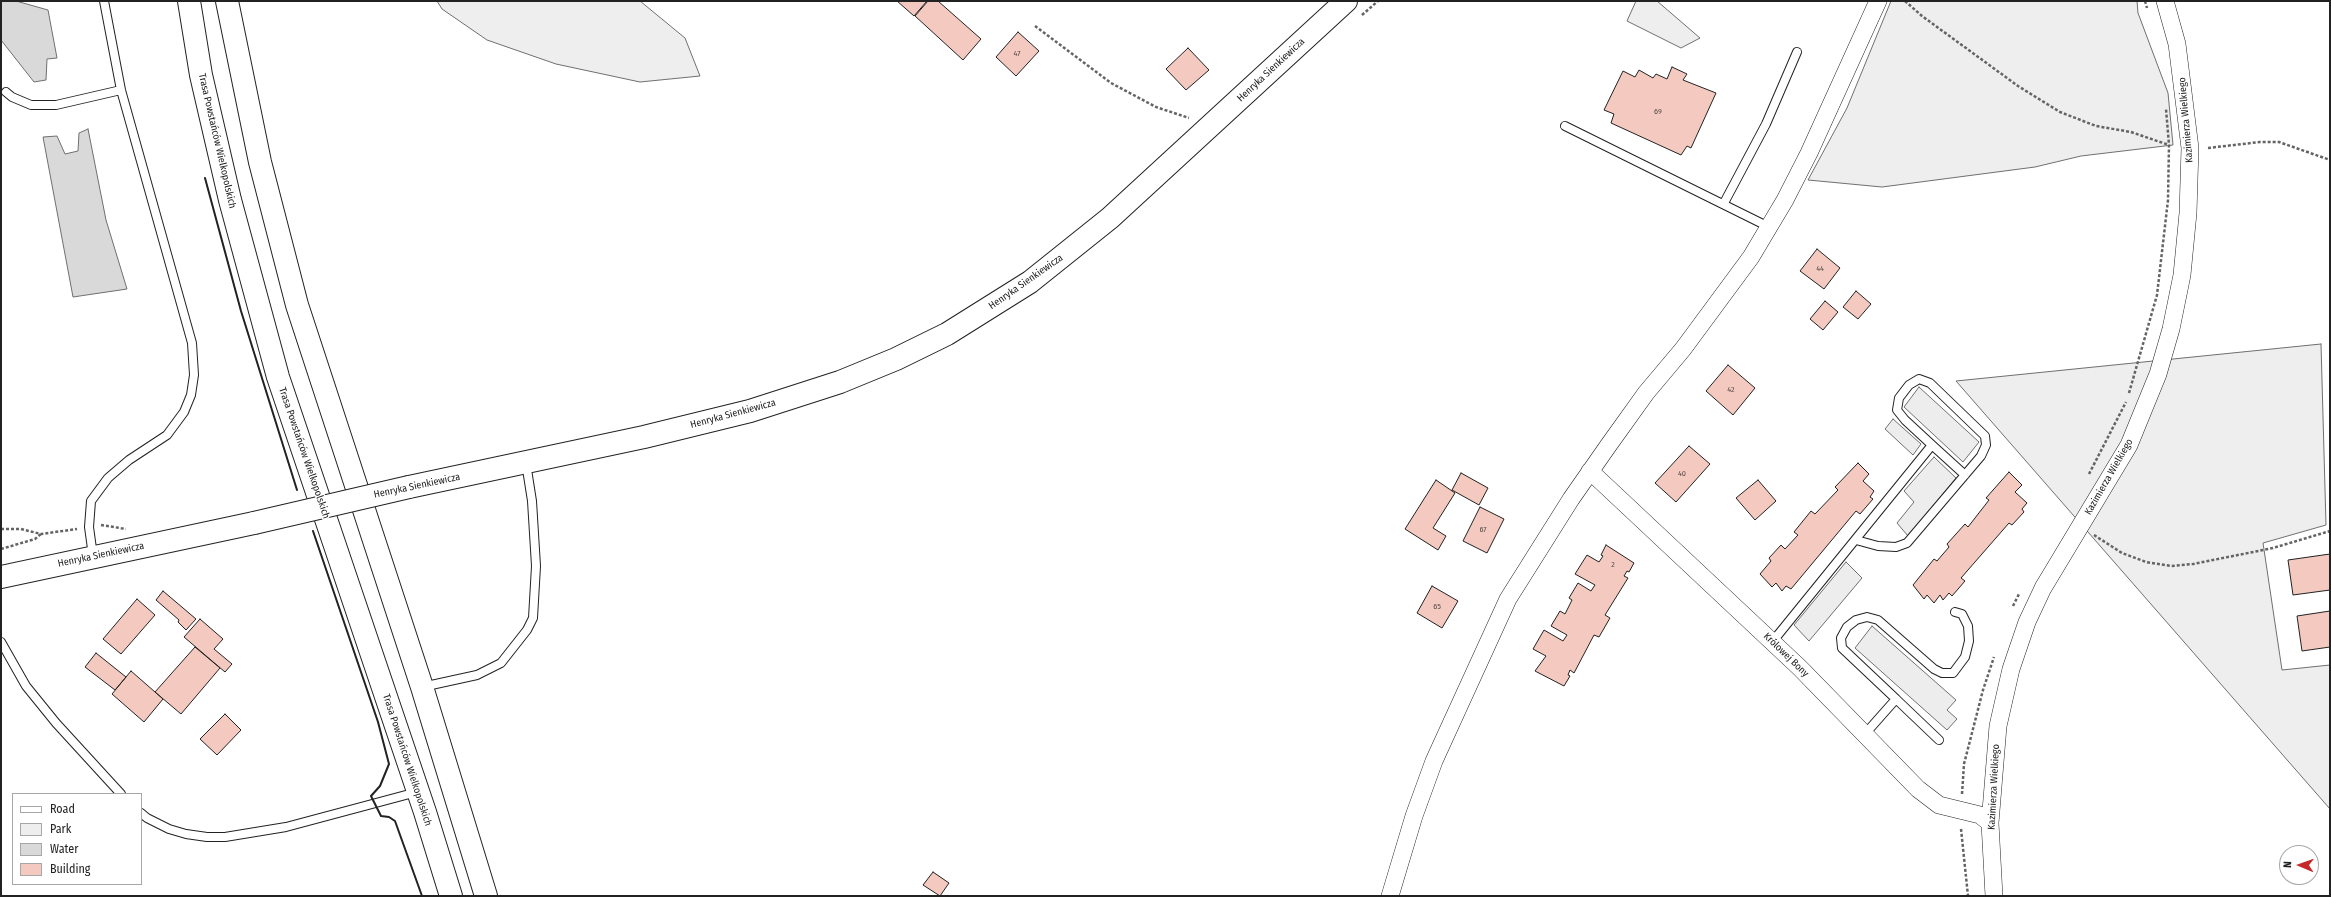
<!DOCTYPE html>
<html>
<head>
<meta charset="utf-8">
<style>
	body { margin:0 }
	#map { position:relative; width:2331px; height:897px; overflow:hidden; background:#fff; font-family:"Fira Sans Condensed",sans-serif }
	canvas { display:block }
	.frame { position:absolute; inset:0; border:2px solid #222; pointer-events:none }
	.legend { position:absolute; left:12px; top:793px; width:130px; height:92px; box-sizing:border-box; background:#fff; border:1px solid #a7a7a7; margin:0; padding:5px 7px; list-style:none; font-size:12px; color:#222 }
	.legend li { display:flex; align-items:center; gap:8px; height:20px }
	.legend b { width:20px; border:1px solid #a7a7a7 }
	.north { position:absolute; left:2279px; top:845px; width:40px; height:40px; box-sizing:border-box; background:#fff; border:1px solid #a7a7a7; border-radius:50%; rotate:272deg; font-size:11px; font-weight:700; line-height:16px; text-align:center; color:#222 }
	.north::after { content:''; display:block; margin:auto; width:14px; height:18px; background:#c62828; clip-path:polygon(50% 0,100% 100%,50% 72%,0 100%) }
</style>
</head>
<body>
<div id="map">
<canvas width="2331" height="897"></canvas>
<div class="frame"></div>
<ul class="legend">
<li><b style="height:5px;background:#fff"></b>Road</li>
<li><b style="height:11px;background:#eee"></b>Park</li>
<li><b style="height:11px;background:#d9d9d9"></b>Water</li>
<li><b style="height:11px;background:#f3c9c0"></b>Building</li>
</ul>
<div class="north">N</div>
</div>
<script>
const c = document.querySelector('canvas').getContext('2d');
c.lineJoin = 'round';
function fill(path, color) {
  c.fillStyle = color;
  c.fill(path, 'evenodd');
}
function poly(rows) {
  const path = new Path2D();
  for (const r of rows) {
    path.moveTo(r[0], r[1]);
    for (let i = 2; i < r.length; i += 2) path.lineTo(r[i], r[i + 1]);
  }
  return path;
}
function trace(path, color, width, dash) {
  c.strokeStyle = color;
  c.lineWidth = width;
  c.lineCap = dash ? 'butt' : 'round';
  c.setLineDash(dash || []);
  c.stroke(path);
}
function write(font, color, halo, rows, align = 'center') {
  c.font = font + ' "Fira Sans Condensed",sans-serif';
  c.lineWidth = 3;
  c.setLineDash([]);
  c.textBaseline = 'middle';
  c.strokeStyle = halo;
  c.fillStyle = color;
  for (const [text, x, y, turn = 0] of rows) {
    c.save();
    c.translate(x, y);
    c.rotate((+turn || 0) * Math.PI / 180);
    c.textAlign = isNaN(turn) ? turn : align;
    if (halo) c.strokeText(text, 0, 0);
    c.fillText(text, 0, 0);
    c.restore();
  }
}
const green = poly([
	[437,1,640,1,685,38,700,76,640,82,556,64,487,40,442,9,437,1],
	[1636,1,1657,1,1700,38,1681,48,1627,21,1636,1],
	[1891,1,2137,1,2138,13,2168,93,2173,145,2081,156,2035,167,1882,187,1808,180,1847,108,1891,1],
	[2321,344,2326,525,2263,543,2282,670,2330,665,2330,809,1956,381,2321,344]
]);
const parking = poly([
	[1919,387,1979,442,1963,462,1904,407,1919,387],
	[1893,419,1921,444,1913,455,1885,429,1893,419],
	[1934,457,1956,478,1908,536,1897,523,1914,502,1904,491,1934,457],
	[1846,562,1862,578,1809,641,1794,625,1846,562],
	[1872,626,1956,700,1947,710,1957,719,1947,730,1855,648,1872,626]
]);
const water = poly([
	[1,1,16,1,48,10,57,58,47,59,46,80,34,82,1,40,1,1],
	[88,129,106,220,127,289,73,297,43,137,57,136,65,154,78,151,79,133,88,129]
]);
const building = poly([
	[897,1,927,1,914,16,897,1],
	[928,1,938,1,981,39,963,60,915,16,928,1],
	[1018,32,1039,51,1016,76,996,57,1018,32],
	[1188,48,1209,70,1186,90,1166,69,1188,48],
	[1672,67,1687,74,1683,80,1716,93,1691,148,1687,146,1681,155,1611,123,1614,114,1604,110,1623,71,1635,77,1639,70,1653,78,1656,74,1667,79,1672,67],
	[1817,249,1840,268,1824,289,1800,271,1817,249],
	[1856,291,1871,304,1858,319,1843,307,1856,291],
	[1825,301,1838,312,1823,330,1810,319,1825,301],
	[1728,365,1755,388,1733,415,1706,391,1728,365],
	[1689,446,1710,464,1676,502,1655,483,1689,446],
	[1858,463,1869,474,1863,481,1874,491,1870,497,1873,499,1860,514,1856,511,1791,589,1786,586,1782,591,1776,583,1772,587,1760,574,1771,561,1769,558,1781,545,1785,549,1798,535,1794,532,1811,511,1815,514,1838,490,1835,487,1858,463],
	[2009,472,2022,485,2015,492,2027,503,2022,509,2024,512,2012,525,2009,523,1961,578,1965,581,1952,596,1949,593,1943,600,1940,595,1934,603,1927,595,1924,599,1913,585,1934,559,1937,561,1949,547,1947,544,1965,524,1968,527,1989,500,1986,498,2009,472],
	[1461,473,1488,488,1479,505,1452,490,1461,473],
	[1436,480,1455,493,1433,528,1446,536,1438,550,1405,529,1436,480],
	[1758,480,1776,501,1755,520,1736,498,1758,480],
	[1480,507,1504,519,1487,553,1463,541,1480,507],
	[1606,545,1634,563,1629,572,1627,571,1624,576,1628,578,1605,615,1610,618,1599,637,1594,635,1574,673,1570,670,1568,675,1570,676,1564,686,1535,671,1546,656,1533,649,1544,630,1563,641,1567,635,1551,626,1560,611,1565,614,1572,600,1569,598,1578,583,1591,591,1595,585,1575,574,1587,555,1599,562,1603,556,1601,555,1606,545],
	[2330,554,2330,590,2293,595,2288,560,2330,554],
	[1432,586,1458,601,1442,628,1417,613,1432,586],
	[163,591,196,619,186,630,178,622,179,620,156,600,163,591],
	[137,599,155,615,121,654,103,639,137,599],
	[2330,611,2330,647,2302,651,2297,616,2330,611],
	[200,619,223,639,214,649,232,664,225,672,184,637,200,619],
	[195,647,220,668,181,714,155,692,195,647],
	[96,653,126,677,115,690,85,667,96,653],
	[131,671,163,699,144,722,112,694,131,671],
	[225,714,241,730,217,755,200,739,225,714],
	[933,872,949,883,940,896,923,885,933,872]
]);
const path = poly([
	[1905,1,1922,16,2018,86,2060,112,2096,126,2131,132,2169,145],
	[2145,1,2147,8],
	[1362,15,1378,1],
	[1035,26,1111,83,1156,107,1189,118],
	[2208,148,2260,142,2279,142,2330,160],
	[2129,393,2157,295,2168,200,2169,145,2166,109],
	[2089,474,2126,402],
	[101,525,126,529],
	[1,529,21,529,41,534,77,529],
	[2094,535,2122,553,2146,562,2171,566,2193,564,2273,548,2330,531],
	[1,549,35,539,41,534],
	[2013,606,2019,594],
	[1962,794,1964,764,1983,690,1994,657],
	[1961,829,1968,896]
]);
const lane = poly([
	[6,92,12,97,31,105,56,105,121,90],
	[1565,126,1769,227],
	[1724,203,1766,124,1797,52],
	[1932,445,1965,475],
	[93,556,89,527,91,501,108,478,129,460,167,435,184,412,191,395,194,375,192,343,121,90,104,1],
	[1773,641,1932,445,1905,420,1897,410,1899,398,1909,385,1919,379,1930,383,1985,436,1986,445,1981,456,1907,543,1896,547,1878,546,1856,540],
	[1,642,26,686,56,723,121,794],
	[422,687,477,675,501,663,527,630,533,618,536,566,532,501,526,463],
	[1896,699,1939,740],
	[1865,734,1896,699,1842,648,1841,638,1847,627,1856,620,1867,617,1878,620,1934,669,1942,673,1953,673,1965,657,1969,641,1968,626,1962,614,1955,612],
	[141,813,147,818,169,829,186,834,207,837,225,837,286,827,417,792]
]);
const street = poly([
	[1590,471,1800,668,1918,789,1939,805,1980,815,1990,823],
	[1390,896,1414,816,1434,761,1508,599,1571,499,1608,446,1646,393,1683,349,1751,257,1785,200,1809,153,1878,1],
	[1994,896,1990,823,1998,726,2011,669,2027,622,2043,588,2129,445,2158,374,2171,329,2182,275,2188,213,2190,148,2177,44,2165,1]
]);
const secondary = poly([
	[409,487,644,437,750,411,840,382,896,359,947,334,1030,282,1110,218,1346,1],
	[1,577,254,523]
]);
const highway = poly([
	[189,1,201,75,230,200,278,377,425,812,451,896],
	[227,1,260,162,297,305,422,687,486,896]
]);
const secondaryBridge = poly([
	[254,523,409,487]
]);
const wall = poly([
	[205,178,241,311,297,490],
	[313,531,378,722,389,764,380,786,371,796,381,816,389,817,395,821,422,896]
]);
const numberNames = [
	["47",1017,54],
	["69",1658,112],
	["44",1820,269],
	["42",1731,390],
	["40",1682,474],
	["67",1483,530],
	["2",1613,565],
	["65",1437,607]
];
const streetNames = [
	["Henryka Sienkiewicza",1271,70,-43],
	["Kazimierza Wielkiego",2186,120,-95],
	["Trasa Powstańców Wielkopolskich",217,141,77],
	["Henryka Sienkiewicza",1026,282,-35],
	["Henryka Sienkiewicza",733,414,-15],
	["Trasa Powstańców Wielkopolskich",304,453,71],
	["Kazimierza Wielkiego",2109,477,-60],
	["Henryka Sienkiewicza",417,486,-12],
	["Henryka Sienkiewicza",101,555,-12],
	["Królowej Bony",1786,655,44],
	["Trasa Powstańców Wielkopolskich",407,760,72],
	["Kazimierza Wielkiego",1994,787,-87]
];
fill(green, '#eee');
trace(green, '#6f6f6f', 1);
fill(parking, '#ededed');
trace(parking, '#6f6f6f', 1);
fill(water, '#d9d9d9');
trace(water, '#6f6f6f', 1);
fill(building, '#f3c9c0');
trace(building, '#222', 1);
trace(lane, '#222', 10);
trace(street, '#222', 18);
trace(secondary, '#222', 24);
trace(highway, '#222', 24);
trace(path, '#646464', 2.5, [3, 2]);
trace(lane, '#fff', 8);
trace(street, '#fff', 17);
trace(secondary, '#fff', 22);
trace(highway, '#fff', 22);
trace(secondaryBridge, '#222', 24, []);
trace(secondaryBridge, '#fff', 22);
trace(wall, '#222', 2);
write('8px', '#564c4a', null, numberNames);
write('10px', '#222', '#fff', streetNames);
</script>
</body>
</html>
